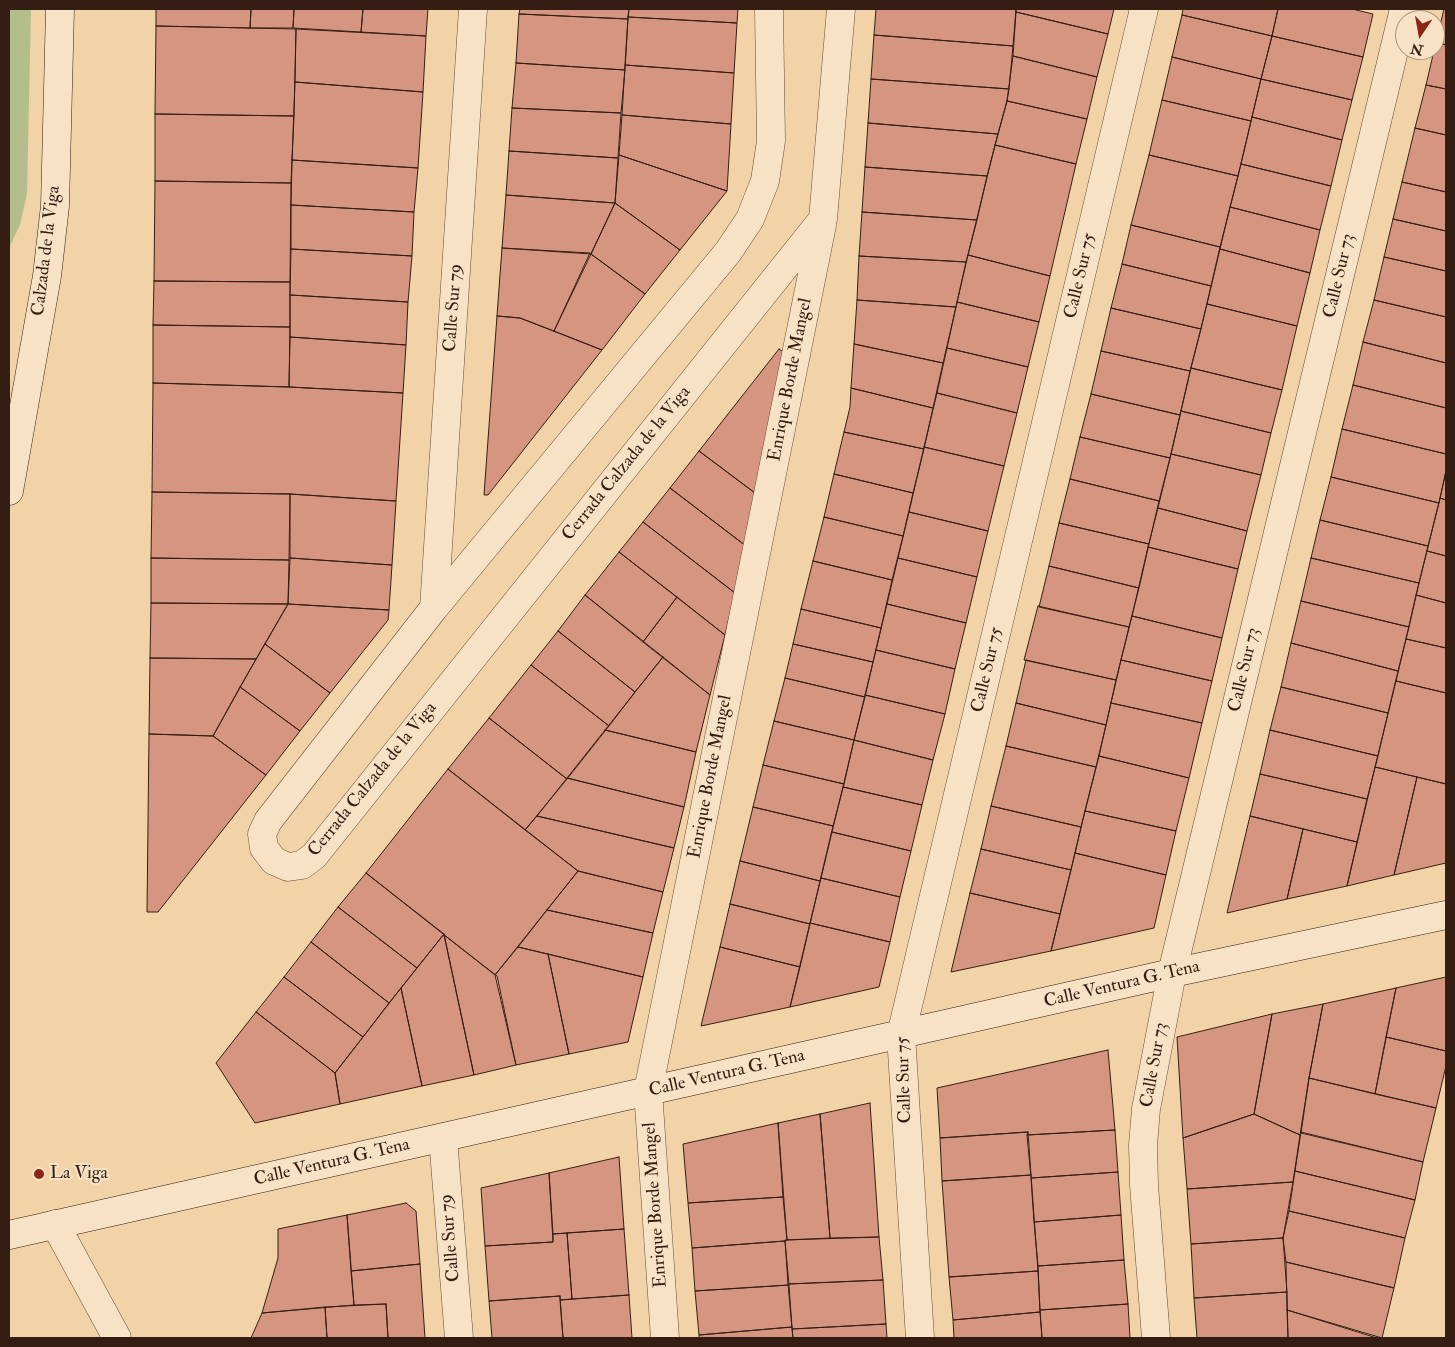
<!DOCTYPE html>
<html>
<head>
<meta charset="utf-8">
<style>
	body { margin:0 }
	#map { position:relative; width:1455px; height:1347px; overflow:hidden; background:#f2d3a7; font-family:"IM FELL Double Pica",serif }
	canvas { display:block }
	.frame { position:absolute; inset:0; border:10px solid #341e14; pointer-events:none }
	.north { position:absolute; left:1395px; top:10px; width:50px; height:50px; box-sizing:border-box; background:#f7e2c6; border:1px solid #a9947f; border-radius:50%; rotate:192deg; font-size:14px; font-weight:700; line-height:20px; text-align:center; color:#341e14 }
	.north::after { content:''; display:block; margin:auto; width:18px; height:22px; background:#8f2418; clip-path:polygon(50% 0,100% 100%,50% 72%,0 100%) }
</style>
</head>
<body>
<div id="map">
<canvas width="1455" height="1347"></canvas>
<div class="frame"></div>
<div class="north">N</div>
</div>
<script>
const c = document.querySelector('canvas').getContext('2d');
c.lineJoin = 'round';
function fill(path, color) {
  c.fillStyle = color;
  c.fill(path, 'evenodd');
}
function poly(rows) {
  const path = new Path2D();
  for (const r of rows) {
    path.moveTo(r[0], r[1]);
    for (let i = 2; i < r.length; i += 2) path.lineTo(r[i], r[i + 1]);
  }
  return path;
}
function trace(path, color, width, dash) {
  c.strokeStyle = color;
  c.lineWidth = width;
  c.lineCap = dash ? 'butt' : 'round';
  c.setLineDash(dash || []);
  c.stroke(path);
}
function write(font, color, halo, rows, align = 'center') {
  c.font = font + ' "IM FELL Double Pica",serif';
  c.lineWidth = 4;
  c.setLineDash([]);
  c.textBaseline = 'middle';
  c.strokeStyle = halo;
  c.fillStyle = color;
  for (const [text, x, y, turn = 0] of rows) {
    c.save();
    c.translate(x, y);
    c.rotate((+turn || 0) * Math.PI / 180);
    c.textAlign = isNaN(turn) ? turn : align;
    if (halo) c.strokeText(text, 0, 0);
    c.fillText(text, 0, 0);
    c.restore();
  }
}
const green = poly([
	[9,9,31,9,27,194,20,225,9,248]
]);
const building = poly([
	[156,9,251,9,250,28,156,26,156,9],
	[251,9,294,9,293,28,250,28,251,9],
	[294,9,363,9,361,32,293,28,294,9],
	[363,9,428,9,426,36,361,32,363,9],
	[520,9,629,9,628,19,519,14,520,9],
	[629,9,738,9,737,23,628,17,629,9],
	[876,9,1016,9,1013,46,874,35,876,9],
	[1016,9,1114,9,1108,34,1016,12,1016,9],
	[1183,9,1278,9,1272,36,1182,15,1183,9],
	[1278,9,1352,9,1373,14,1363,57,1272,36,1278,9],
	[1444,9,1446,9,1446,45,1436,42,1444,9],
	[1016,12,1108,34,1097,77,1013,56,1016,12],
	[519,14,628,19,625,70,516,63,519,14],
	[1182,15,1272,36,1261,79,1172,57,1182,15],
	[628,17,737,23,734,73,625,65,628,17],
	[156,26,296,29,294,116,155,114,156,26],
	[296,29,426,36,423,92,295,82,296,29],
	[874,35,1013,46,1009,89,871,79,874,35],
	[1272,36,1363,57,1352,100,1261,79,1272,36],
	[1436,42,1446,45,1446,89,1426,85,1436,42],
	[1013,56,1097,77,1087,119,1007,101,1013,56],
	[1172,57,1261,79,1251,121,1162,100,1172,57],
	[516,63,625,70,621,113,512,108,516,63],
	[625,65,734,73,731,124,622,115,625,65],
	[871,79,1009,89,1007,101,998,134,868,123,871,79],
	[1261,79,1352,100,1342,140,1252,117,1261,79],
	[295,82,423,92,418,168,292,160,295,82],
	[1426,85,1446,89,1446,135,1415,128,1426,85],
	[1162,100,1251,121,1238,176,1149,155,1162,100],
	[1007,101,1087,119,1076,164,995,145,1007,101],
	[512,108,621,113,618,158,509,151,512,108],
	[155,114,294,116,291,183,155,181,155,114],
	[622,115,731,124,727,191,619,155,622,115],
	[1252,117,1342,140,1331,186,1241,164,1252,117],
	[868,123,998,134,987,176,865,167,868,123],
	[1415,128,1446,135,1446,192,1402,182,1415,128],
	[995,145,1076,164,1050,276,968,255,995,145],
	[509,151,618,158,615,203,506,195,509,151],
	[619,155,727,191,680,250,615,203,619,155],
	[1149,155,1238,176,1220,247,1131,225,1149,155],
	[292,160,418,168,414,212,291,205,292,160],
	[1241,164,1331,186,1320,230,1230,207,1241,164],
	[865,167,987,176,977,220,862,212,865,167],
	[155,181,291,183,290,282,154,281,155,181],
	[1402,182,1446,192,1446,231,1393,219,1402,182],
	[506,195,615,203,591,254,502,248,506,195],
	[615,203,680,250,645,294,591,254,615,203],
	[291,205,414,212,412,256,291,249,291,205],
	[1230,207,1320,230,1310,273,1220,249,1230,207],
	[862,212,977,220,966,262,859,256,862,212],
	[1393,219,1446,231,1446,271,1384,257,1393,219],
	[1131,225,1220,247,1211,286,1122,264,1131,225],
	[502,248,590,253,554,331,520,318,497,316,502,248],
	[291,249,412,256,408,302,290,295,291,249],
	[1220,249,1310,273,1297,326,1207,304,1220,249],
	[591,254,645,294,602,350,554,331,591,254],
	[968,255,1050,276,1039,322,957,302,968,255],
	[859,256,966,262,956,307,857,300,859,256],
	[1384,257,1446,271,1446,317,1374,300,1384,257],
	[1122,264,1211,286,1201,329,1111,308,1122,264],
	[154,281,290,282,290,327,153,325,154,281],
	[290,295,408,302,406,345,290,337,290,295],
	[857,300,956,307,943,363,854,344,857,300],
	[1374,300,1446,317,1446,363,1363,342,1374,300],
	[957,302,1039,322,1028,367,947,348,957,302],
	[1207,304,1297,326,1282,390,1191,368,1207,304],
	[1111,308,1201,329,1190,371,1101,351,1111,308],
	[497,316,520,318,602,350,488,495,484,495,497,316],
	[153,325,290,327,289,387,153,383,153,325],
	[290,337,406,345,403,393,289,387,290,337],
	[1363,342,1446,363,1446,408,1353,385,1363,342],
	[854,344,943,363,933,408,851,388,854,344],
	[947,348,1028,367,1017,413,937,393,947,348],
	[779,349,792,358,759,496,699,451,779,349],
	[1101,351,1190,371,1180,415,1091,394,1101,351],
	[1191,368,1282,390,1271,433,1181,411,1191,368],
	[153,383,289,387,403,393,396,501,290,494,152,492,153,383],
	[1353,385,1446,408,1446,454,1342,429,1353,385],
	[851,388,933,408,924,449,844,432,850,407,851,388],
	[937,393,1017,413,1004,466,924,447,937,393],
	[1091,394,1180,415,1170,458,1080,437,1091,394],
	[1181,411,1271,433,1261,475,1171,454,1181,411],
	[1342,429,1446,454,1446,471,1439,503,1331,477,1342,429],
	[844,432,924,449,913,493,834,474,844,432],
	[1080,437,1170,458,1159,501,1070,479,1080,437],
	[924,447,1004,466,988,531,909,512,924,447],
	[699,451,759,496,746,546,670,488,699,451],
	[1171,454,1261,475,1247,531,1158,508,1171,454],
	[1446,471,1446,500,1440,498,1446,471],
	[834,474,913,493,903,536,824,517,834,474],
	[1331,477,1439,503,1428,546,1320,520,1331,477],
	[1070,479,1159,501,1149,544,1059,523,1070,479],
	[670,488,746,546,735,593,643,522,670,488],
	[152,492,290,494,289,560,151,558,152,492],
	[290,494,396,501,392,565,290,558,290,494],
	[1440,498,1446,500,1446,556,1427,551,1440,498],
	[1158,508,1247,531,1238,569,1148,547,1158,508],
	[909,512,988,531,977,577,898,558,909,512],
	[824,517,903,536,892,580,813,561,824,517],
	[1320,520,1428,546,1419,583,1311,558,1320,520],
	[643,522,735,593,725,635,619,552,643,522],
	[1059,523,1149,544,1139,588,1049,566,1059,523],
	[1148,547,1238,569,1222,638,1132,616,1148,547],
	[1427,551,1446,556,1446,603,1416,595,1427,551],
	[619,552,677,597,643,642,585,595,619,552],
	[151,558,289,560,288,604,151,603,151,558],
	[290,558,392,565,389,610,288,604,290,558],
	[898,558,977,577,966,623,887,604,898,558],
	[1311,558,1419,583,1409,627,1301,601,1311,558],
	[813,561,892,580,881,628,801,609,813,561],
	[1049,566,1139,588,1129,627,1039,607,1049,566],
	[585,595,663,657,635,692,558,631,585,595],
	[1416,595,1446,603,1446,648,1406,639,1416,595],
	[677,597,725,635,710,695,643,642,677,597],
	[1301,601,1409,627,1398,671,1291,643,1301,601],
	[151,603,288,604,256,659,150,658,151,603],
	[288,604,389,610,388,620,330,693,265,644,288,604],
	[887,604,966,623,955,669,876,650,887,604],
	[1038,606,1129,627,1116,680,1024,660,1038,606],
	[801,609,881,628,873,662,793,644,801,609],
	[1132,616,1222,638,1212,681,1121,660,1132,616],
	[558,631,635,692,609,726,531,665,558,631],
	[1406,639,1446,648,1446,693,1396,681,1406,639],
	[1291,643,1398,671,1388,713,1281,687,1291,643],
	[265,644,330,693,300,731,240,687,265,644],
	[793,644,873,662,865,697,785,678,793,644],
	[876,650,955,669,945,714,865,695,876,650],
	[663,657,710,695,696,752,605,730,663,657],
	[150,658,256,659,213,736,149,734,150,658],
	[1026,660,1116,680,1106,725,1016,703,1026,660],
	[1121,660,1212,681,1202,723,1111,703,1121,660],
	[531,665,609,726,567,779,489,718,531,665],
	[785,678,865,697,854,740,774,721,785,678],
	[1396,681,1446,693,1446,784,1375,767,1396,681],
	[240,687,300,731,266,775,213,736,240,687],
	[1281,687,1388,713,1378,756,1270,730,1281,687],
	[865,695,945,714,933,760,854,740,865,695],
	[1016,703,1106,725,1096,767,1006,746,1016,703],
	[1111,703,1202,723,1189,778,1099,756,1111,703],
	[489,718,567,779,525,830,448,769,489,718],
	[774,721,854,740,844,784,763,765,774,721],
	[605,730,696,752,684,807,567,778,605,730],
	[1270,730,1378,756,1367,799,1260,774,1270,730],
	[149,734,213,736,266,775,158,912,147,912,149,734],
	[854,740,933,760,922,805,843,787,854,740],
	[1006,746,1096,767,1081,827,991,806,1006,746],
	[1099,756,1189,778,1176,831,1085,811,1099,756],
	[763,765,844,784,833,826,753,807,763,765],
	[1375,767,1417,777,1394,875,1347,886,1375,767],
	[448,769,578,871,495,975,366,873,448,769],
	[1260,774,1367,799,1357,842,1250,816,1260,774],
	[1417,777,1446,784,1446,863,1394,875,1417,777],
	[567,778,684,807,674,848,537,816,567,778],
	[843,787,922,805,911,851,832,832,843,787],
	[991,806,1081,827,1071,870,981,849,991,806],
	[753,807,833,826,820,881,740,861,753,807],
	[1085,811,1176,831,1166,875,1075,853,1085,811],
	[537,816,674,848,663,892,578,871,525,830,537,816],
	[1250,816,1303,829,1287,899,1227,913,1250,816],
	[1303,829,1357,842,1347,886,1287,899,1303,829],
	[832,832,911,851,900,897,821,878,832,832],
	[981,849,1071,870,1060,914,970,893,981,849],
	[1075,853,1166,875,1154,928,1051,951,1075,853],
	[740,861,820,881,810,924,730,904,740,861],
	[578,871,663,892,653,933,547,910,578,871],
	[366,873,444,934,417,968,338,907,366,873],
	[821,878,900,897,890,942,810,923,821,878],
	[970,893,1060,914,1051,951,951,972,970,893],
	[730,904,810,924,800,967,720,947,730,904],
	[338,907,417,968,389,1003,311,942,338,907],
	[547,910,653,933,643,977,518,947,547,910],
	[810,923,890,942,879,987,790,1007,810,923],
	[444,934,474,1075,422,1086,401,988,444,934],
	[444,935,497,976,516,1065,474,1075,444,935],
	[311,942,389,1003,363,1037,284,977,311,942],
	[518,947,548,954,569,1054,516,1065,495,975,518,947],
	[720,947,800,967,790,1007,701,1026,720,947],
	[548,954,643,977,628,1042,569,1054,548,954],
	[284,977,363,1037,335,1073,256,1012,284,977],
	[1446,977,1446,1051,1386,1037,1396,988,1446,977],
	[401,988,422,1086,340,1104,335,1073,401,988],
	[1396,988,1375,1094,1309,1078,1323,1004,1396,988],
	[1323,1004,1309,1078,1300,1135,1254,1114,1272,1014,1323,1004],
	[256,1012,335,1073,340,1104,255,1123,216,1063,256,1012],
	[1272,1014,1254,1114,1183,1138,1177,1037,1272,1014],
	[1386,1037,1446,1051,1446,1066,1436,1108,1375,1094,1386,1037],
	[1108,1050,1115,1130,1027,1135,1028,1132,940,1138,937,1088,1108,1050],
	[1309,1078,1436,1108,1423,1162,1301,1133,1309,1078],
	[870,1103,879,1237,830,1238,820,1114,870,1103],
	[820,1114,830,1238,787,1240,778,1123,820,1114],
	[1254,1114,1300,1135,1293,1182,1187,1189,1183,1138,1254,1114],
	[778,1123,783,1197,688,1203,683,1144,778,1123],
	[1115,1130,1118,1172,1031,1178,1027,1135,1115,1130],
	[1028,1132,1031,1175,942,1181,940,1138,1028,1132],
	[1301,1132,1423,1162,1415,1200,1295,1171,1301,1132],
	[619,1157,624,1229,553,1234,549,1173,619,1157],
	[1295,1171,1415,1200,1405,1238,1289,1211,1295,1171],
	[1118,1172,1121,1215,1034,1222,1031,1178,1118,1172],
	[549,1173,553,1242,485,1246,481,1188,549,1173],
	[1031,1175,1038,1271,949,1277,942,1181,1031,1175],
	[1293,1182,1283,1238,1191,1244,1187,1189,1293,1182],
	[783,1197,787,1240,785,1241,692,1248,688,1203,783,1197],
	[406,1203,416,1211,420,1264,351,1271,347,1215,406,1203],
	[1289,1211,1405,1238,1394,1288,1286,1262,1283,1238,1289,1211],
	[347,1215,354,1305,262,1313,278,1258,278,1229,347,1215],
	[1121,1215,1124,1260,1038,1266,1034,1222,1121,1215],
	[624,1229,629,1295,572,1299,567,1233,624,1229],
	[567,1233,572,1299,560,1300,560,1296,489,1301,485,1246,553,1242,553,1234,567,1233],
	[879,1237,883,1280,788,1284,785,1240,879,1237],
	[1283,1238,1287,1292,1194,1298,1191,1244,1283,1238],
	[785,1241,789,1285,695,1291,692,1248,785,1241],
	[1124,1260,1128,1304,1040,1310,1038,1266,1124,1260],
	[1286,1262,1394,1288,1382,1338,1287,1310,1286,1262],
	[420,1264,425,1338,388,1338,386,1304,354,1305,351,1271,420,1264],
	[1038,1271,1040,1312,953,1320,949,1277,1038,1271],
	[883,1280,886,1324,792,1329,788,1284,883,1280],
	[789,1285,792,1327,699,1335,695,1291,789,1285],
	[1287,1292,1288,1338,1197,1338,1194,1298,1287,1292],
	[629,1295,632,1338,563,1338,560,1300,629,1295],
	[560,1296,563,1338,492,1338,489,1301,560,1296],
	[386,1304,388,1338,327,1338,325,1307,386,1304],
	[1128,1304,1130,1338,1042,1338,1040,1310,1128,1304],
	[325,1307,327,1338,251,1338,262,1313,325,1307],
	[1287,1310,1377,1338,1288,1338,1287,1310],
	[1040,1312,1042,1338,954,1338,953,1320,1040,1312],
	[886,1324,887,1338,793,1338,792,1329,886,1324],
	[792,1327,793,1338,699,1338,699,1335,792,1327]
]);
const street = poly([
	[769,9,771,141,765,181,750,219,728,252,434,608,268,821,262,834,264,848,274,861,288,867,302,865,314,856,823,219,841,9],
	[434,608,473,9],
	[443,1138,459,1338],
	[55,1224,117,1338],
	[665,1338,648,1091,822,225],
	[920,1338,901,1035,1144,9],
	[1156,1338,1144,1185,1143,1145,1146,1109,1172,973,1404,9]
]);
const secondary = poly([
	[9,491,47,276,55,206,60,9],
	[9,1235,1172,973,1446,915]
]);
const markers = [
	[39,1174,6,"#8f2418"]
];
const streetNames = [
	["Calzada de la Viga",47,251,-83],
	["Calle Sur 75",1081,276,-77],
	["Calle Sur 73",1340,276,-77],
	["Calle Sur 79",454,308,-86],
	["Enrique Borde Mangel",791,380,-79],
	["Cerrada Calzada de la Viga",627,464,-51],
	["Calle Sur 75",988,670,-77],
	["Calle Sur 73",1245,670,-77],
	["Enrique Borde Mangel",711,777,-79],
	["Cerrada Calzada de la Viga",373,780,-51],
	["Calle Ventura G. Tena",1122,985,-13],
	["Calle Sur 73",1155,1065,-80],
	["Calle Ventura G. Tena",727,1074,-13],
	["Calle Sur 75",905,1080,-92],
	["Calle Ventura G. Tena",332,1163,-13],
	["Enrique Borde Mangel",656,1205,-94],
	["Calle Sur 79",451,1238,-95]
];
const poiNames = [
	["La Viga",50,1174]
];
fill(green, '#b4be8c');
fill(building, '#d69581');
trace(building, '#341e14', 1);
trace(street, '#644b39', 29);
trace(secondary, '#341e14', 29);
trace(street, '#f7e2c6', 28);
trace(secondary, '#f7e2c6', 28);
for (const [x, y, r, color] of markers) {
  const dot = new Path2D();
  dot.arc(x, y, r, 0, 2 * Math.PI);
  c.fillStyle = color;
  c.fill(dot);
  trace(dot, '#f7e2c6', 2);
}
write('18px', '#341e14', '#f7e2c6', streetNames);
write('18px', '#341e14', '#f7e2c6', poiNames, 'left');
</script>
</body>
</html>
